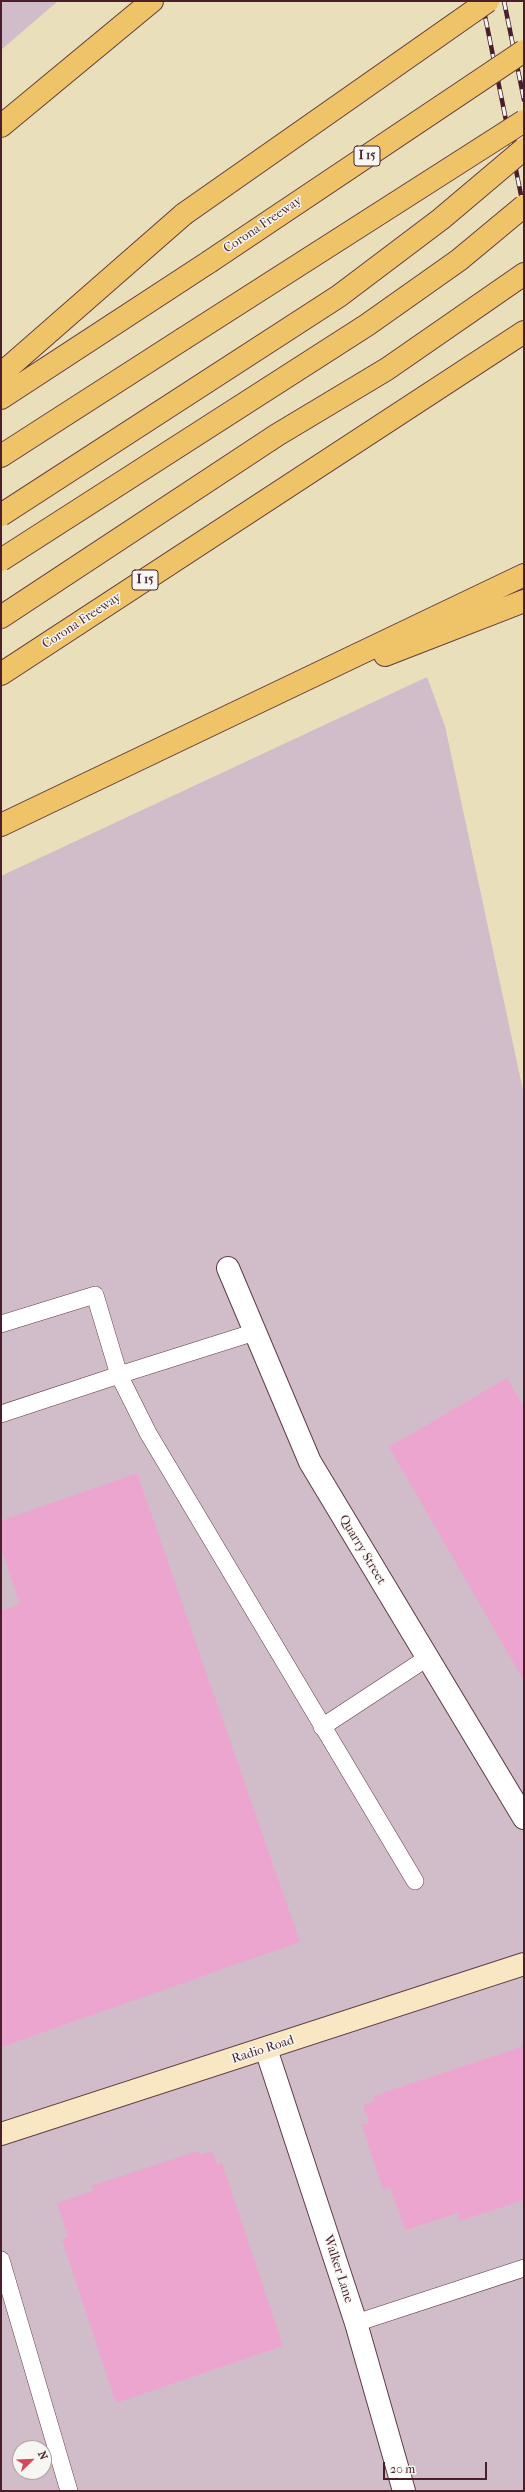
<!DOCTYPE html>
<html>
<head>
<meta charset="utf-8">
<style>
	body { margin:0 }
	#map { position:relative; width:525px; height:2492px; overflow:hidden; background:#e9dfbb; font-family:"IM FELL French Canon",serif }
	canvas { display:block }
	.frame { position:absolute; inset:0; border:2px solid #4a1f2b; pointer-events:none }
	.north { position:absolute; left:12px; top:2440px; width:40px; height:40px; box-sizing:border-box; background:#f6f6f2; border:1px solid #b1a0a2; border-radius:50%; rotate:67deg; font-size:11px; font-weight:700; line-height:16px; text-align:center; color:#4a1f2b }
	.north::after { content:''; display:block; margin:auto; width:14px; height:18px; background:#d1495b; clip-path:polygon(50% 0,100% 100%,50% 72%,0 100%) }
	.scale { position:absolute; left:383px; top:2462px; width:104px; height:18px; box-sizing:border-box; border:2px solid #4a1f2b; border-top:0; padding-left:5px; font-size:12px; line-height:14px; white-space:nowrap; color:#4a1f2b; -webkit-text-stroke:3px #f6f6f2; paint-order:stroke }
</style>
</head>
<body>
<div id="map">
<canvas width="525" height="2492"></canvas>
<div class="frame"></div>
<div class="north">N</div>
<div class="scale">20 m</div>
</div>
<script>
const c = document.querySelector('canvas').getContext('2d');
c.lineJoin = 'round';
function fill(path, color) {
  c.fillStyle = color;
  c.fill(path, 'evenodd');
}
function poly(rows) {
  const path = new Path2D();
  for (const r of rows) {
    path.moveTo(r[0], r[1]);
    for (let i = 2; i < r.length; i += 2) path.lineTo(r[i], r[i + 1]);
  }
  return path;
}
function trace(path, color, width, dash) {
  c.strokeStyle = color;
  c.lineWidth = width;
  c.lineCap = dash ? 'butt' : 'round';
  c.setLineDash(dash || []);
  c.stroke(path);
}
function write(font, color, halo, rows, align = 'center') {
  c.font = font + ' "IM FELL French Canon",serif';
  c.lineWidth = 3;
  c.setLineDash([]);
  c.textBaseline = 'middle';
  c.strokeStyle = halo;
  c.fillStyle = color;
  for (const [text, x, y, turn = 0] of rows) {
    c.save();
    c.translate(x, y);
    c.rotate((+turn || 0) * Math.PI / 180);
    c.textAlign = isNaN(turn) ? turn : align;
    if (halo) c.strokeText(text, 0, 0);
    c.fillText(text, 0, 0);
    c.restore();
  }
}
const industrial = poly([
	[1,1,58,1,1,50],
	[427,677,445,726,524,1095,524,2491,1,2491,1,876],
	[20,2448,44,2448,44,2472,20,2472]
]);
const building = poly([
	[507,1378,524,1408,524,1681,389,1447],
	[137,1473,300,1942,1,2047,1,1611,20,1604,1,1548,1,1521],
	[524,2046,524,2200,460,2221,458,2213,405,2230,390,2187,383,2190,362,2125,369,2123,363,2105,375,2101,373,2096],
	[198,2151,200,2155,213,2151,217,2165,222,2163,283,2346,116,2403,62,2240,68,2237,57,2203,93,2191,91,2186]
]);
const lane = poly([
	[1,1324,95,1295,119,1375,1,1414],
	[255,1332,119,1375,148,1433,415,1881],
	[322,1727,427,1658],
	[1,2260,69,2491],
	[356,2323,524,2268]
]);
const street = poly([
	[228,1268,310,1462,524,1818],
	[266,2049,356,2323,404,2491]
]);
const secondary = poly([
	[1,2134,524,1964]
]);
const highway = poly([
	[1,126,152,1],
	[1,374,184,214],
	[1,398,209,262],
	[1,456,183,339],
	[1,617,277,435,387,369,524,274],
	[385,655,524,601],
	[1,674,524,332],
	[1,825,524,575]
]);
const rail = poly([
	[482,1,524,210],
	[504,1,524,100]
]);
const highwayBridge = poly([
	[184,214,488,1],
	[209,262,524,51],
	[183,339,524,121],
	[1,515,339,296,441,219,524,149],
	[1,560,367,325,459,260,524,206]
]);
const shields = [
	[367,156,26],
	[145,580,26]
];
const shieldNames = [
	["I 15",367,156],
	["I 15",145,580]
];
const streetNames = [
	["Corona Freeway",263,225,-34],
	["Corona Freeway",82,621,-33],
	["Quarry Street",362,1550,59],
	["Radio Road",263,2050,-18],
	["Walker Lane",338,2269,72]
];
fill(industrial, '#d1bdc9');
fill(building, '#eca5cf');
trace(lane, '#623c41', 18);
trace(street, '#623c41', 24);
trace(secondary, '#623c41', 24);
trace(highway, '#623c41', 24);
trace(lane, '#fff', 17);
trace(street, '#fff', 22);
trace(secondary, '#f9e7c3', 22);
trace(highway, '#efc469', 22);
trace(rail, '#4a1f2b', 4.5);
trace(rail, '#f6f6f2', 3, [9]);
trace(highwayBridge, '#623c41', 24, []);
trace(highwayBridge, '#efc469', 22);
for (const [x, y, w] of shields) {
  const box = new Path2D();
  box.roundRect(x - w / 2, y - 10, w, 20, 3);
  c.fillStyle = '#f6f6f2';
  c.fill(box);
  trace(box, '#4a1f2b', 1);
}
write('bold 12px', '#4a1f2b', null, shieldNames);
write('13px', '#4a1f2b', '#f6f6f2', streetNames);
</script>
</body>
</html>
